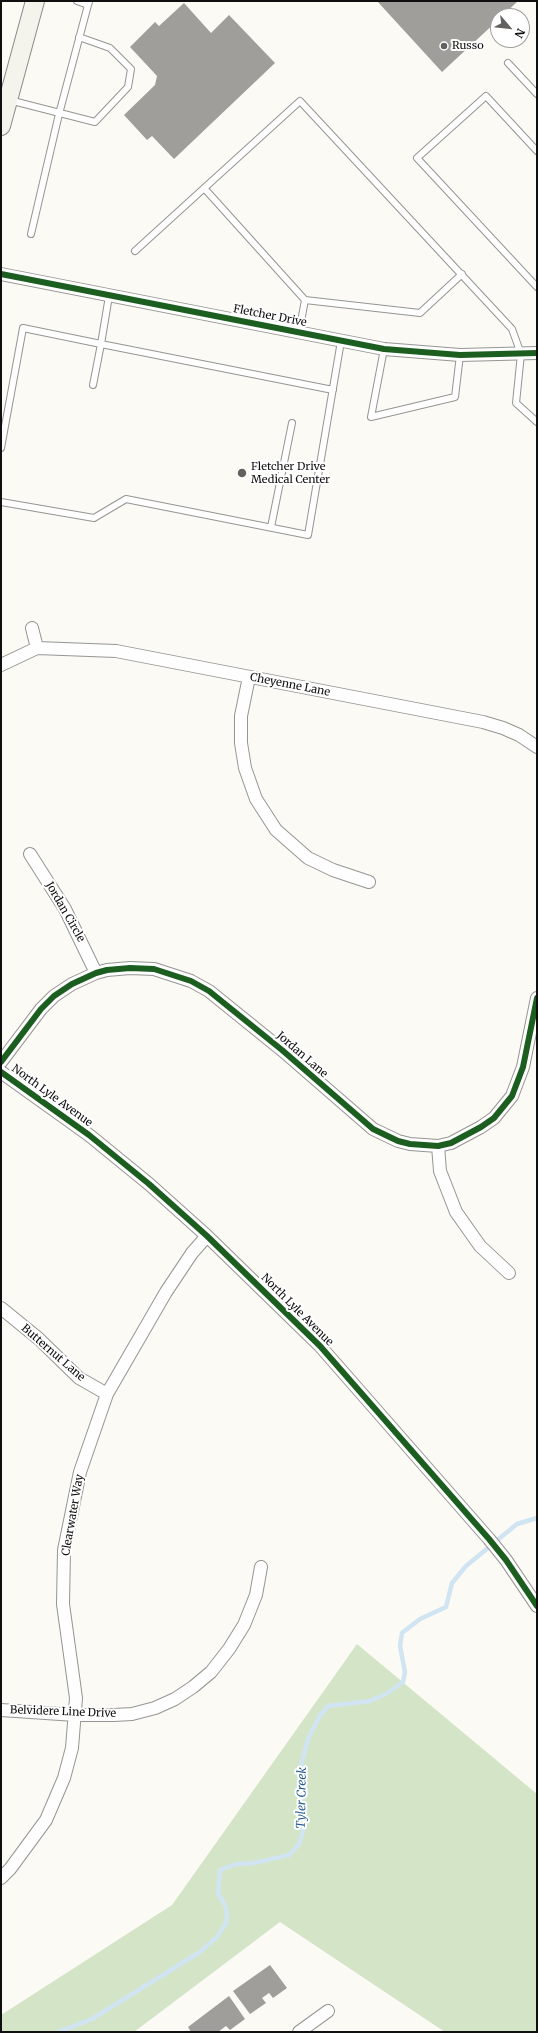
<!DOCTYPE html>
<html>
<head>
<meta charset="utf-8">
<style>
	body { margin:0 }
	#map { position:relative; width:538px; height:2033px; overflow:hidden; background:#fbfaf5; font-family:Merriweather,serif }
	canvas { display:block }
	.frame { position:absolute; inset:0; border:2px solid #0f0f0f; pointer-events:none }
	.north { position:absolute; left:490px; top:8px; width:40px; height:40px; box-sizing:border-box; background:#fff; border:1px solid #9f9f9f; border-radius:50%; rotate:118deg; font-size:11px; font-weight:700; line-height:16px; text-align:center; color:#0f0f0f }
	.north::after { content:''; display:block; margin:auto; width:14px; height:18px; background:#626160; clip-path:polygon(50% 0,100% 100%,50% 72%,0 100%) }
</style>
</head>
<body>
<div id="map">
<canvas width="538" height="2033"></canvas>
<div class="frame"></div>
<div class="north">N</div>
</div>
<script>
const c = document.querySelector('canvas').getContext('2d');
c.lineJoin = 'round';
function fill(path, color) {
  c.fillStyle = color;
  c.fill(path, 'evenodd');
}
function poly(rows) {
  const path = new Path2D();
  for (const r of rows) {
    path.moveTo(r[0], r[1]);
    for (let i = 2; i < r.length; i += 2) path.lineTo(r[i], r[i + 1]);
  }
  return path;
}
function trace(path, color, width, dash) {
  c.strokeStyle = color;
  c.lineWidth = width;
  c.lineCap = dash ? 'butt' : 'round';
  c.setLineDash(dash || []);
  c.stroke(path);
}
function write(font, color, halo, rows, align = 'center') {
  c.font = font + ' Merriweather,serif';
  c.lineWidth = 4;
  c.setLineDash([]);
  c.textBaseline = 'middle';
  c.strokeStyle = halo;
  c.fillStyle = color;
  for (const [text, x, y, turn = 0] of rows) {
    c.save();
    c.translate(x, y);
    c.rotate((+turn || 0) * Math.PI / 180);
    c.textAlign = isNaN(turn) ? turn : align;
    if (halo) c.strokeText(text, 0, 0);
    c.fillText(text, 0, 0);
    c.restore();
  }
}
const forest = poly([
	[357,1644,537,1794,537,2032,445,2032,280,1922,134,2032,1,2032,1,2015,172,1905]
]);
const stream = poly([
	[58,2032,92,2019,200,1952,216,1938,227,1922,226,1907,218,1893,220,1870,236,1864,254,1863,289,1855,299,1844,303,1831,301,1766,308,1739,319,1717,328,1706,370,1701,386,1694,403,1682,405,1672,400,1646,402,1633,420,1619,446,1607,452,1583,466,1566,517,1524,537,1518]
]);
const building = poly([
	[377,1,518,1,502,16,498,16,498,20,442,72],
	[184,3,211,33,229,15,275,63,174,159,152,136,147,140,124,115,155,85,157,76,130,47,155,22,159,26],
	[270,1965,287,1988,273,1998,269,1993,262,1998,266,2003,250,2014,233,1991],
	[229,1996,245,2019,230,2030,226,2026,218,2032,191,2032,188,2027]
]);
const lane = poly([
	[77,1,88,5,89,2],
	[508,63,537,94],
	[9,100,95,122,128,87,131,69,110,48,79,37],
	[537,151,486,96,417,158,537,287],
	[204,188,305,300,299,332],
	[31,234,59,114,88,5],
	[135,251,300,101,512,329,521,354,516,403,537,422],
	[305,300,420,313,462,274],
	[384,349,371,417,455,397,460,355],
	[93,385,101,344,333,390],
	[1,448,23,328,101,344,109,296],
	[1,502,94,518,126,499,308,535,341,341],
	[271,527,292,423]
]);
const street = poly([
	[1,274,384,349,460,355,537,353],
	[32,628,37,648],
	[1,665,37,648,116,651,483,722,503,728,519,735,537,747],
	[249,677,241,716,241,743,245,768,256,799,276,830,308,858,333,870,369,882],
	[30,854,65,909,96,973],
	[1,1062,41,1009,54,996,72,984,96,973,107,970,130,968,154,969,191,981,209,991,282,1050,373,1129,398,1141,410,1144,438,1146,451,1143,481,1127,494,1118,512,1096,523,1067,537,998],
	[1,1072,89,1135,149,1184,207,1236,320,1346,489,1539,506,1560,537,1606],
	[438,1146,440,1171,456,1212,480,1246,509,1273],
	[1,1308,39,1339,79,1378,107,1394],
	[1,1710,75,1715,114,1715,132,1714,155,1708,175,1699,193,1687,211,1672,229,1649,244,1625,256,1595,261,1567],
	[1,1878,10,1869,46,1820,64,1778,72,1748,76,1698,63,1604,64,1550,80,1472,107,1394,166,1292,192,1253,207,1236],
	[299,2032,328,2011]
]);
const secondary = poly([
	[1,126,35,1]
]);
const cycleway = poly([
	[1,274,384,349,460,355,537,353],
	[1,1062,41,1009,54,996,72,984,96,973,107,970,130,968,154,969,191,981,209,991,282,1050,373,1129,398,1141,410,1144,438,1146,451,1143,481,1127,494,1118,512,1096,523,1067,537,998],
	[1,1072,89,1135,149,1184,207,1236,320,1346,489,1539,506,1560,537,1606]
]);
const markers = [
	[444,46,4,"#626160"],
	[242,473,5,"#626160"]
];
const poiNames = [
	["Russo",452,46],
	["Fletcher Drive",251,467],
	["Medical Center",251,480]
];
const streetNames = [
	["Fletcher Drive",270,316,11],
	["Cheyenne Lane",290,685,11],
	["Jordan Circle",65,912,60],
	["Jordan Lane",302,1055,41],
	["North Lyle Avenue",52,1096,36],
	["North Lyle Avenue",297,1310,45],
	["Butternut Lane",53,1353,41],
	["Clearwater Way",73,1515,-80],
	["Belvidere Line Drive",63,1712,2]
];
const waterNames = [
	["Tyler Creek",302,1798,-89]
];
fill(forest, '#d4e5c7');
trace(stream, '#d0e4f1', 4.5);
fill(building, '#9f9e9a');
trace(lane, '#959593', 8);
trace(street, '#959593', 14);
trace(secondary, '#8c8b89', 20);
trace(lane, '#fefefe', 6);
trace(street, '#fefefe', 12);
trace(secondary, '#f4f4ec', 18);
trace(cycleway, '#1b5e20', 6);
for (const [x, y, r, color] of markers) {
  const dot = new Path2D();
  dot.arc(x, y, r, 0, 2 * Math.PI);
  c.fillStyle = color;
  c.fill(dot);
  trace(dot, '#fff', 1.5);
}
write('11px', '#0f0f0f', '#fff', poiNames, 'left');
write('11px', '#0f0f0f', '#fff', streetNames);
write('italic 12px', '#275d93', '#fff', waterNames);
</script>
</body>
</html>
